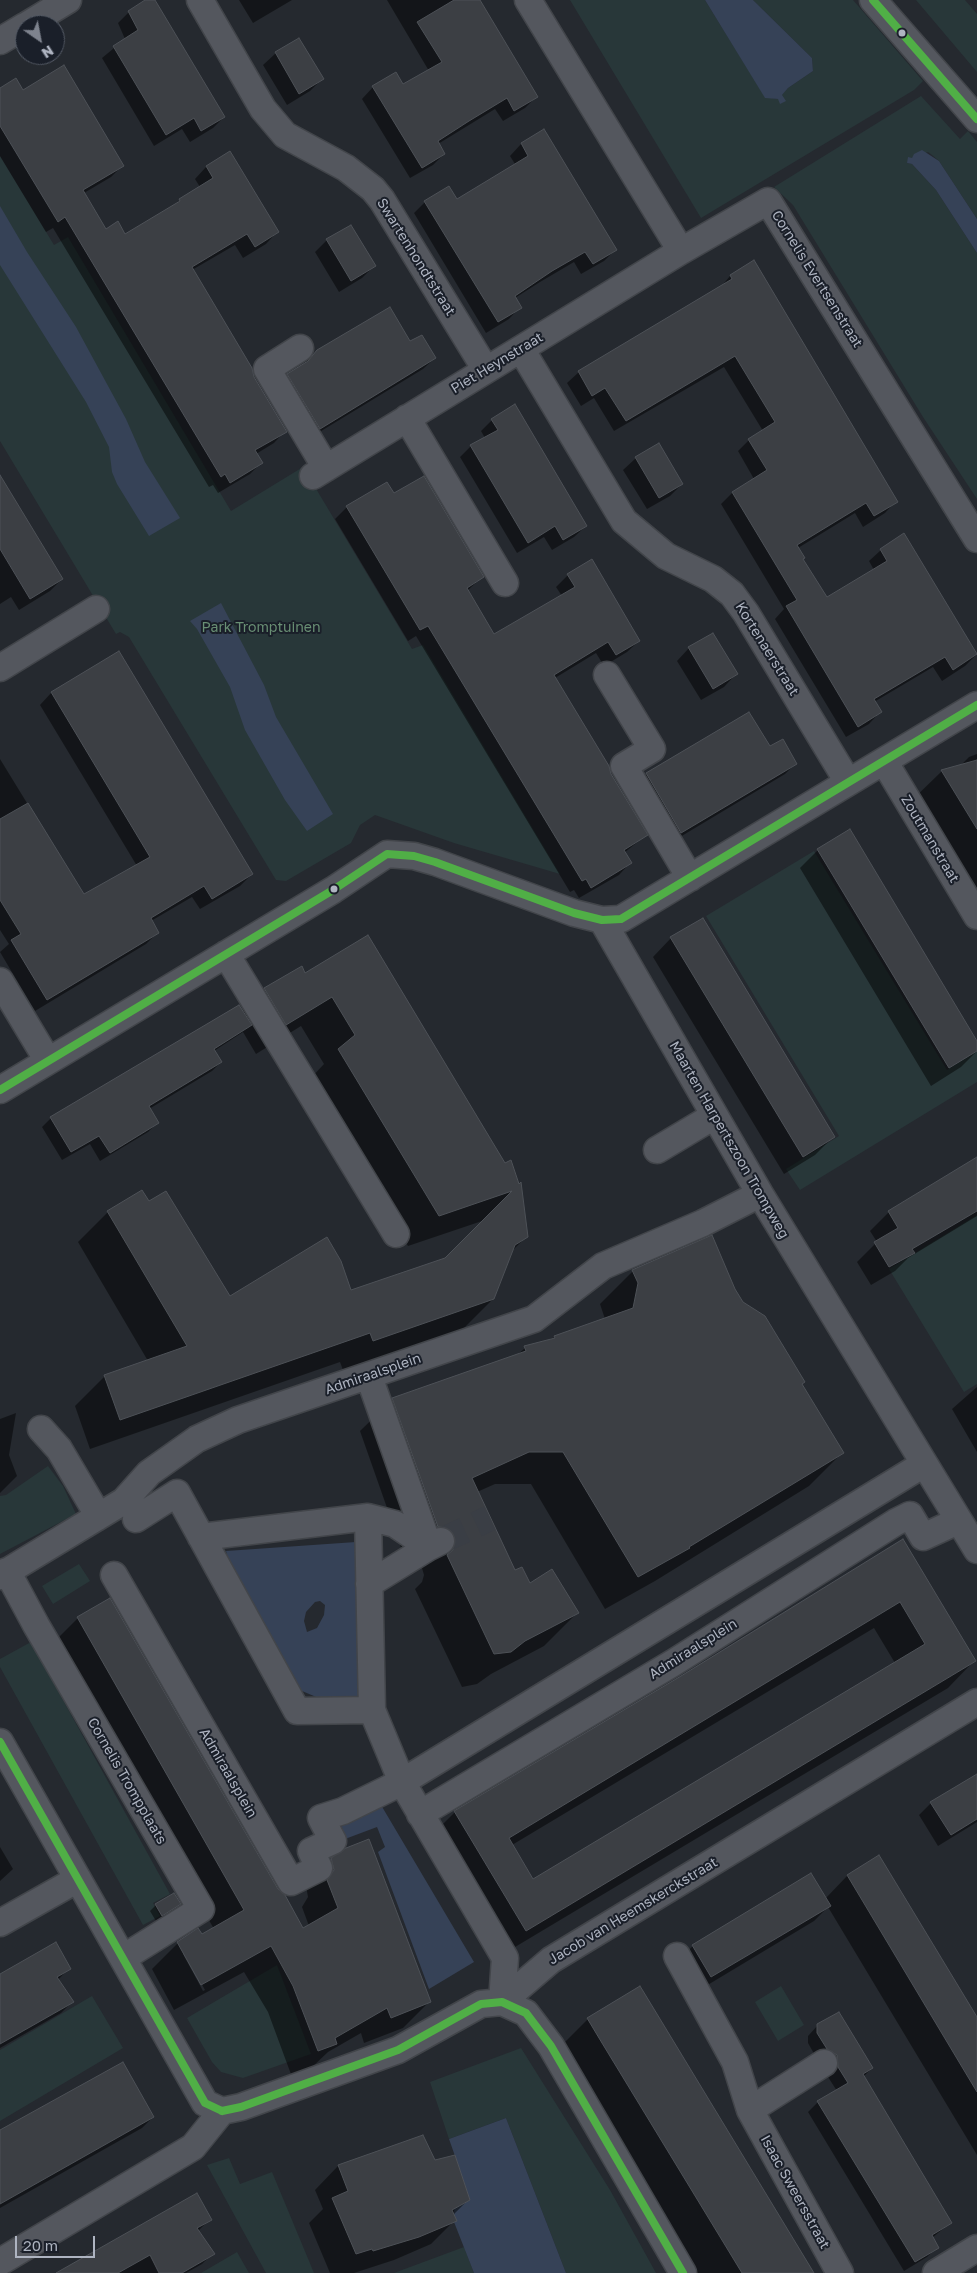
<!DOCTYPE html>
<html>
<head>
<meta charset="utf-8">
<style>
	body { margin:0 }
	#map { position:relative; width:977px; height:2273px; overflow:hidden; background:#25292f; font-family:"Golos Text",sans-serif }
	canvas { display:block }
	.north { position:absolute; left:15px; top:15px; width:50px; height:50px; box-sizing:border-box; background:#1a1f29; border:1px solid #555b66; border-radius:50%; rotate:147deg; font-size:14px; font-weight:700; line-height:20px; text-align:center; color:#aeb4c1 }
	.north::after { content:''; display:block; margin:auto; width:18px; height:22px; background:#7e838e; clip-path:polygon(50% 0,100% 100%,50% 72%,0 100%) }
	.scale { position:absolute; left:15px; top:2236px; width:80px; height:22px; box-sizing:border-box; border:2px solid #aeb4c1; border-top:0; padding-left:6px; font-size:15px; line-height:18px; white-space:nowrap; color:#aeb4c1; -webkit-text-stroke:4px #1a1f29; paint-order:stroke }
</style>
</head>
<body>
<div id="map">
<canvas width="977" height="2273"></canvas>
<div class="north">N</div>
<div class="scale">20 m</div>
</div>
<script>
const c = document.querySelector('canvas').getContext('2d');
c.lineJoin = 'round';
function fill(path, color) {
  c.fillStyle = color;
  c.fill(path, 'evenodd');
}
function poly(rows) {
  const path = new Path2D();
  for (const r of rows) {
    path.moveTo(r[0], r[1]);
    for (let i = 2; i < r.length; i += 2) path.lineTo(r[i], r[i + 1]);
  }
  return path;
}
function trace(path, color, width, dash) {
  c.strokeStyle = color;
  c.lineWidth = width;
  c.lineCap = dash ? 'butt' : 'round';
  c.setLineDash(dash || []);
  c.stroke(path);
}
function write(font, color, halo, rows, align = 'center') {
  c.font = font + ' "Golos Text",sans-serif';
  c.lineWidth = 4;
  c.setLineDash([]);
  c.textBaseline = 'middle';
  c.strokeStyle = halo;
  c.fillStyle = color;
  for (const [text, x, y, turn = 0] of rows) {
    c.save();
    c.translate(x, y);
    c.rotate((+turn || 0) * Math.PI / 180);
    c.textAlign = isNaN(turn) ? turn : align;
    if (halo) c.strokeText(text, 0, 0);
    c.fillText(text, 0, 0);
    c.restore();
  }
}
const green = poly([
	[570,0,705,0,765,97,778,99,788,88,813,71,812,58,753,0,853,0,923,81,914,90,701,218],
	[916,0,965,0,977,14,977,72],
	[921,96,960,139,968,131,977,142,977,219,939,161,932,155,928,152,912,158,907,163,912,164,936,190,977,253,977,499,923,417,793,205,774,187],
	[0,156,54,245,68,237,231,511,303,467,412,649,423,645,560,874,454,843,375,815,360,825,351,843,286,881,276,880,129,637,120,632,116,634,0,441],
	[814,851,947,1070,977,1050,977,1082,800,1190,786,1169,839,1136,706,916],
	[977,1215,977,1384,964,1392,889,1269],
	[48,1466,63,1486,76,1514,0,1554,0,1496,6,1495],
	[79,1564,90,1581,53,1604,42,1586],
	[31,1642,170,1894,153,1903,160,1916,143,1925,0,1667,0,1659],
	[277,1965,311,2054,243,2078,221,2072,212,2062,187,2018],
	[781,1986,804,2025,778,2041,755,2002],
	[92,1996,123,2048,0,2121,0,2050],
	[521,2048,610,2190,656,2273,566,2273,506,2118,449,2139,430,2082],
	[229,2158,240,2184,272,2172,314,2273,266,2273,207,2165],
	[464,2247,474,2273,394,2273],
	[237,2252,249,2273,201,2273]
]);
const water = poly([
	[705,0,753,0,812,58,813,71,788,88,782,95,786,101,780,104,778,99,765,98],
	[922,150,939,161,977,219,977,253,936,190,912,164,907,163,908,157,912,158,914,154],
	[0,206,27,252,76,327,126,419,145,462,180,518,149,536,117,484,112,472,109,447,86,402,0,265],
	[221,603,264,685,276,717,333,814,307,831,285,800,245,730,230,687,197,629,190,621],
	[356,1542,360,1701,321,1699,302,1691,284,1674,238,1591,226,1551],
	[320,1601,325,1605,324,1615,317,1628,307,1632,304,1621,306,1612,315,1602],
	[381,1805,474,1962,429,1989,378,1852,385,1847,377,1827,345,1839,340,1821],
	[506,2118,566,2273,474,2273,454,2222,455,2156,449,2139]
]);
const shadow = poly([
	[148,0,153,0,224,117,213,128,190,142,182,129,154,146,102,58,125,39,118,23,129,12],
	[239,0,292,0,253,23],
	[387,0,479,0,536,97,525,108,503,121,495,109,438,144,444,154,433,165,410,178,362,99,373,87,403,86,429,71],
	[276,53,322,79,310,91,287,105,263,65],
	[0,89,23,91,122,166,111,177,84,193,106,230,125,236,172,207,180,200,200,187,195,179,206,167,229,153,277,232,266,244,243,258,235,245,192,270,285,431,274,443,256,454,261,463,250,474,218,493,213,485,209,487,53,228,46,232,0,156],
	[544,131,615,250,604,261,581,274,574,262,540,282,515,298,520,307,509,319,486,333,414,213,425,202,456,201,515,164,510,156,521,144],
	[327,240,374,266,362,278,339,292,315,252],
	[753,262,896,501,885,513,863,527,855,513,798,548,802,559,826,598,874,570,869,561,881,550,904,535,976,655,965,666,942,681,933,667,874,702,880,712,869,724,846,737,775,619,784,609,721,504,732,493,754,479,738,451,749,440,763,431,724,367,614,431,594,398,581,406,567,383,579,372,720,288,730,276],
	[410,343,435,358,423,369,308,439,277,386,318,351],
	[492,420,586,526,574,537,552,550,544,537,517,553,460,457,471,446,485,438,481,431],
	[636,458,682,484,670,496,647,509,623,470],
	[0,477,62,579,50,591,19,610,11,597,0,604],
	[393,494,482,577,467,591,494,636,562,596,556,587,568,575,639,641,627,652,604,666,596,653,555,678,646,835,624,853,630,863,619,875,579,898,574,890,570,892,416,636,408,641,335,519,347,507],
	[689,648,736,674,724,687,701,700,677,661],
	[118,653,252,874,240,886,200,909,192,897,151,921,158,932,146,944,35,1011,0,952,9,944,0,930,0,759,84,896,137,866,40,705,51,693],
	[749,713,770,748,796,763,785,774,670,843,636,785,646,774],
	[977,754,977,916,909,803,942,771,960,766,969,757],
	[818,850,977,1044,977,1051,961,1067,931,1086,800,868],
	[368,937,505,1165,527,1236,512,1251,493,1299,463,1329,343,1370,340,1362,90,1449,75,1406,105,1376,148,1361,78,1242,108,1212,148,1203,229,1297,350,1292,446,1259,485,1220,408,1246,309,1080,324,1064,301,1026,256,1054,243,1032,214,1051,221,1062,212,1071,149,1109,157,1123,148,1132,100,1161,90,1144,62,1160,42,1127,51,1118,242,1012,265,989,305,974],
	[671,938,834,1136,815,1155,784,1174,653,957],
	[977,1159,977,1216,908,1258,895,1271,871,1285,857,1262,877,1242,870,1231,889,1212],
	[633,1271,733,1290,800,1385,842,1453,809,1486,655,1581,605,1609,531,1484,495,1484,477,1492,514,1572,529,1585,577,1613,544,1646,491,1674,477,1684,462,1687,415,1589,422,1582,424,1575,422,1568,416,1561,405,1559,360,1431,393,1399,517,1355,525,1348,605,1319,600,1304],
	[977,1387,977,1452,952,1409],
	[16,1413,9,1455,17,1476,0,1493,0,1419],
	[902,1541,974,1661,948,1688,500,1956,429,1838,455,1812,681,1677],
	[874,1628,895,1663,533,1881,512,1845],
	[78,1618,277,1890,303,1929,309,1926,302,1907,308,1897,306,1886,332,1859,429,2002,403,2028,364,2043,361,2033,328,2052,309,2070,292,2077,268,2012,244,1972,174,2010,152,1969,178,1943,201,1936,214,1929,52,1644],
	[183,1954,185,1954,205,1990,203,1991],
	[977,1775,977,1822,938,1846,919,1815,931,1803],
	[0,1847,13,1869,0,1881],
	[879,1857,977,2020,977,2155,828,1907,814,1921,696,1992,677,1961,693,1946,825,1899,847,1876],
	[179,1904,156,1921,150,1911,156,1905],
	[69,1968,58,1980,72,2002,61,2013,0,2048,0,1975],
	[639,1988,812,2273,689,2273,555,2052,588,2019],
	[818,2025,872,2068,863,2077,950,2223,932,2238,937,2247,927,2257,904,2271,808,2112,818,2102,837,2091,828,2077,827,2066,817,2059,808,2043,808,2036],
	[153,2117,142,2128,0,2208,0,2133],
	[423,2137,434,2162,468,2200,453,2215,455,2220,431,2244,394,2260,354,2273,330,2273,309,2223,323,2209,315,2190,338,2166],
	[210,2219,198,2231,213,2253,202,2264,186,2273,58,2273]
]);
const building = poly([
	[145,0,155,0,225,117,201,131,194,118,166,135,113,46,138,30,128,11,145,0],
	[454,0,480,0,538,97,514,111,507,98,469,121,438,141,445,154,422,168,372,86,396,72,403,84,442,62,417,22,454,0],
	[299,38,324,79,299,94,275,52,299,38],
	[64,65,124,166,83,190,106,229,118,221,125,234,180,201,179,199,213,178,206,166,230,151,279,232,255,247,247,234,192,267,252,368,254,377,287,432,255,450,263,463,230,483,225,474,221,477,65,217,58,222,0,126,0,88,16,78,23,90,64,65],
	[544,129,617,250,593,264,585,252,552,271,515,296,522,308,498,322,424,201,449,186,457,199,528,156,521,143,544,129],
	[351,225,376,266,351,281,326,239,351,225],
	[754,260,898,502,874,516,866,503,797,545,805,558,803,559,827,597,887,561,880,549,904,533,977,654,953,670,945,657,874,699,882,712,858,727,786,606,797,600,732,492,767,470,748,439,775,422,735,356,626,421,605,388,592,396,578,371,732,279,730,275,754,260],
	[390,307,410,341,422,335,436,358,320,429,287,374,308,361,317,350,390,307],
	[515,404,587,526,563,540,555,526,528,543,470,445,498,430,491,419,515,404],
	[659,443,683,484,659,498,635,457,659,443],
	[0,475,63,579,30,599,0,549,0,475],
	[424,476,484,577,467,588,494,634,575,587,567,574,592,559,640,641,616,655,608,642,554,675,609,766,611,774,648,835,624,850,632,863,591,888,586,879,582,881,428,626,420,630,346,506,387,482,394,493,424,476],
	[713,633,738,674,713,689,688,647,713,633],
	[119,651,253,874,212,899,204,886,151,918,159,933,47,1000,11,940,21,934,0,900,0,819,28,803,84,894,150,857,51,692,119,651],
	[749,712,770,746,783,739,797,764,681,833,646,773,749,712],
	[977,760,977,829,941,770,977,760],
	[850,829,977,1041,977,1051,949,1068,817,849,850,829],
	[703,918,835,1137,803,1157,670,937,703,918],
	[368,935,505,1163,511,1160,519,1184,521,1182,528,1237,515,1245,494,1299,373,1341,370,1333,120,1420,104,1375,187,1346,107,1211,142,1190,149,1201,166,1191,230,1296,327,1237,341,1261,351,1290,445,1258,512,1191,439,1216,338,1049,355,1035,332,997,286,1025,264,988,302,966,305,973,368,935],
	[239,1005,252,1025,214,1049,222,1062,149,1106,159,1123,110,1153,99,1136,71,1152,50,1117,239,1005],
	[977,1157,977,1211,912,1249,915,1253,889,1267,874,1242,898,1228,888,1211,977,1157],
	[712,1235,735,1289,743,1302,765,1316,805,1382,802,1384,844,1453,689,1547,690,1548,638,1577,563,1452,529,1452,472,1478,515,1570,522,1567,530,1583,552,1569,579,1613,525,1641,511,1652,494,1654,447,1555,454,1549,456,1541,455,1535,449,1528,438,1527,392,1398,526,1351,524,1346,555,1338,554,1336,633,1308,638,1283,632,1270,712,1235],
	[903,1539,976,1661,526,1931,454,1811,681,1676,903,1539],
	[900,1602,925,1644,533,1879,509,1838,900,1602],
	[110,1598,278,1889,285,1895,303,1928,338,1908,327,1880,334,1870,331,1858,346,1848,369,1839,431,2002,391,2018,387,2008,335,2038,337,2044,318,2051,293,1986,271,1946,201,1985,177,1942,198,1928,202,1934,244,1910,77,1617,110,1598],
	[977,1774,977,1819,951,1835,930,1802,977,1774],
	[879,1855,977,2017,977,2092,847,1875,879,1855],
	[811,1873,831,1906,711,1977,692,1945,811,1873],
	[174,1893,181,1904,162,1916,155,1904,174,1893],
	[56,1942,71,1969,57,1977,74,2002,0,2044,0,1974,56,1942],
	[640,1986,657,2014,814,2273,742,2273,602,2043,587,2018,640,1986],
	[839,2012,873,2068,863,2074,952,2223,932,2235,939,2248,915,2262,817,2101,848,2083,838,2067,837,2055,827,2049,817,2033,817,2024,839,2012],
	[123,2062,154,2117,0,2204,0,2130,123,2062],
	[423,2135,435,2160,455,2155,470,2200,452,2210,457,2221,419,2237,373,2251,372,2249,356,2254,332,2198,348,2191,338,2165,423,2135],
	[197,2193,212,2220,197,2228,215,2254,182,2273,159,2273,150,2255,118,2273,56,2273,197,2193]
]);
const minorTunnel = poly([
	[441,1541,490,1518]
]);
const minor = poly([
	[200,0,263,109,285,135,346,168,373,189,382,200,486,370],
	[528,0,681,251,768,201,977,539],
	[873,0,977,119],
	[27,25,68,0],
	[0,41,25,26],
	[300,348,267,369,326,468],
	[521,349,624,521,666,556,713,579,732,594,746,613,848,782],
	[407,418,505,583],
	[313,476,681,251],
	[0,668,96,609],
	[607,675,652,749,624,766,690,878],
	[884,761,977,916],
	[602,920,760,1194,977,1550],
	[226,954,396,1234],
	[0,981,48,1061],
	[0,1090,333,890,387,854,414,856,435,862,574,913,602,920,621,919,977,705],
	[657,1150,714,1116],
	[41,1429,59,1449,95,1510,96,1518],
	[136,1519,177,1493,297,1711,372,1710,402,1782,505,1958,502,2002],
	[201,1537,368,1517],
	[7,1571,36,1625,201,1909,123,1958],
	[114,1575,291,1882,319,1868,311,1851,333,1841,321,1818,343,1811,402,1782,924,1464],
	[0,1576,124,1501,149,1473,197,1439,238,1420,534,1319,603,1266,703,1223,760,1194],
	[369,1584,429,1547,372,1385],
	[372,1710,368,1517,395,1524,429,1547,441,1541],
	[0,1742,205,2103,222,2111],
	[420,1814,673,1663,896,1522,910,1515,923,1537,958,1521],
	[0,1923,78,1879],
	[677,1956,735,2062,750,2110,840,2273],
	[502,2002,526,2013,551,2046,683,2273],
	[750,2110,824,2063],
	[0,2262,193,2147,222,2111,241,2107,398,2050,481,2004,502,2002,551,1960,977,1702],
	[936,2273,977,2248]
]);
const bus1 = poly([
	[873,0,977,119],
	[0,1090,333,890,387,854,414,856,435,862,574,913,602,920,621,919,977,705],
	[0,1742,205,2103,222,2111],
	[222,2111,241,2107,398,2050,481,2004,502,2002,526,2013,551,2046,683,2273]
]);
const markers = [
	[902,33,4.5,"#aeb4c1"],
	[334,889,4.5,"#aeb4c1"]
];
const streetNames = [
	["Swartenhondtstraat",416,257,58],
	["Cornelis Evertsenstraat",817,279,58],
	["Piet Heynstraat",497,363,-31],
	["Kortenaerstraat",767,649,58],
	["Zoutmanstraat",930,839,59],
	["Maarten Harpertszoon Trompweg",729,1140,60],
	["Admiraalsplein",373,1374,-19],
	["Admiraalsplein",693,1649,-32],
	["Admiraalsplein",228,1773,60],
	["Cornelis Trompplaats",127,1781,60],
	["Jacob van Heemskerckstraat",633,1911,-31],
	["Isaac Sweersstraat",795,2192,61]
];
const parkNames = [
	["Park Tromptuinen",261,628]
];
fill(green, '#283739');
fill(water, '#364257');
fill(shadow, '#0007');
fill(building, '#3c3f44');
trace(building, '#4d5157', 1);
trace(minorTunnel, '#3a3e45', 26, [26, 13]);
trace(minor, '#42454a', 29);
trace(minor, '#54575e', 26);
trace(bus1, '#50af46', 8);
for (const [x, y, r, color] of markers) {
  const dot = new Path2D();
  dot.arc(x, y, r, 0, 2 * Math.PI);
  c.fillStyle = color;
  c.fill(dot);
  trace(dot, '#1a1f29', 2);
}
write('14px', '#aeb4c1', '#1a1f29', streetNames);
write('14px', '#698f74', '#1a1f29', parkNames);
</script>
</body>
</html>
